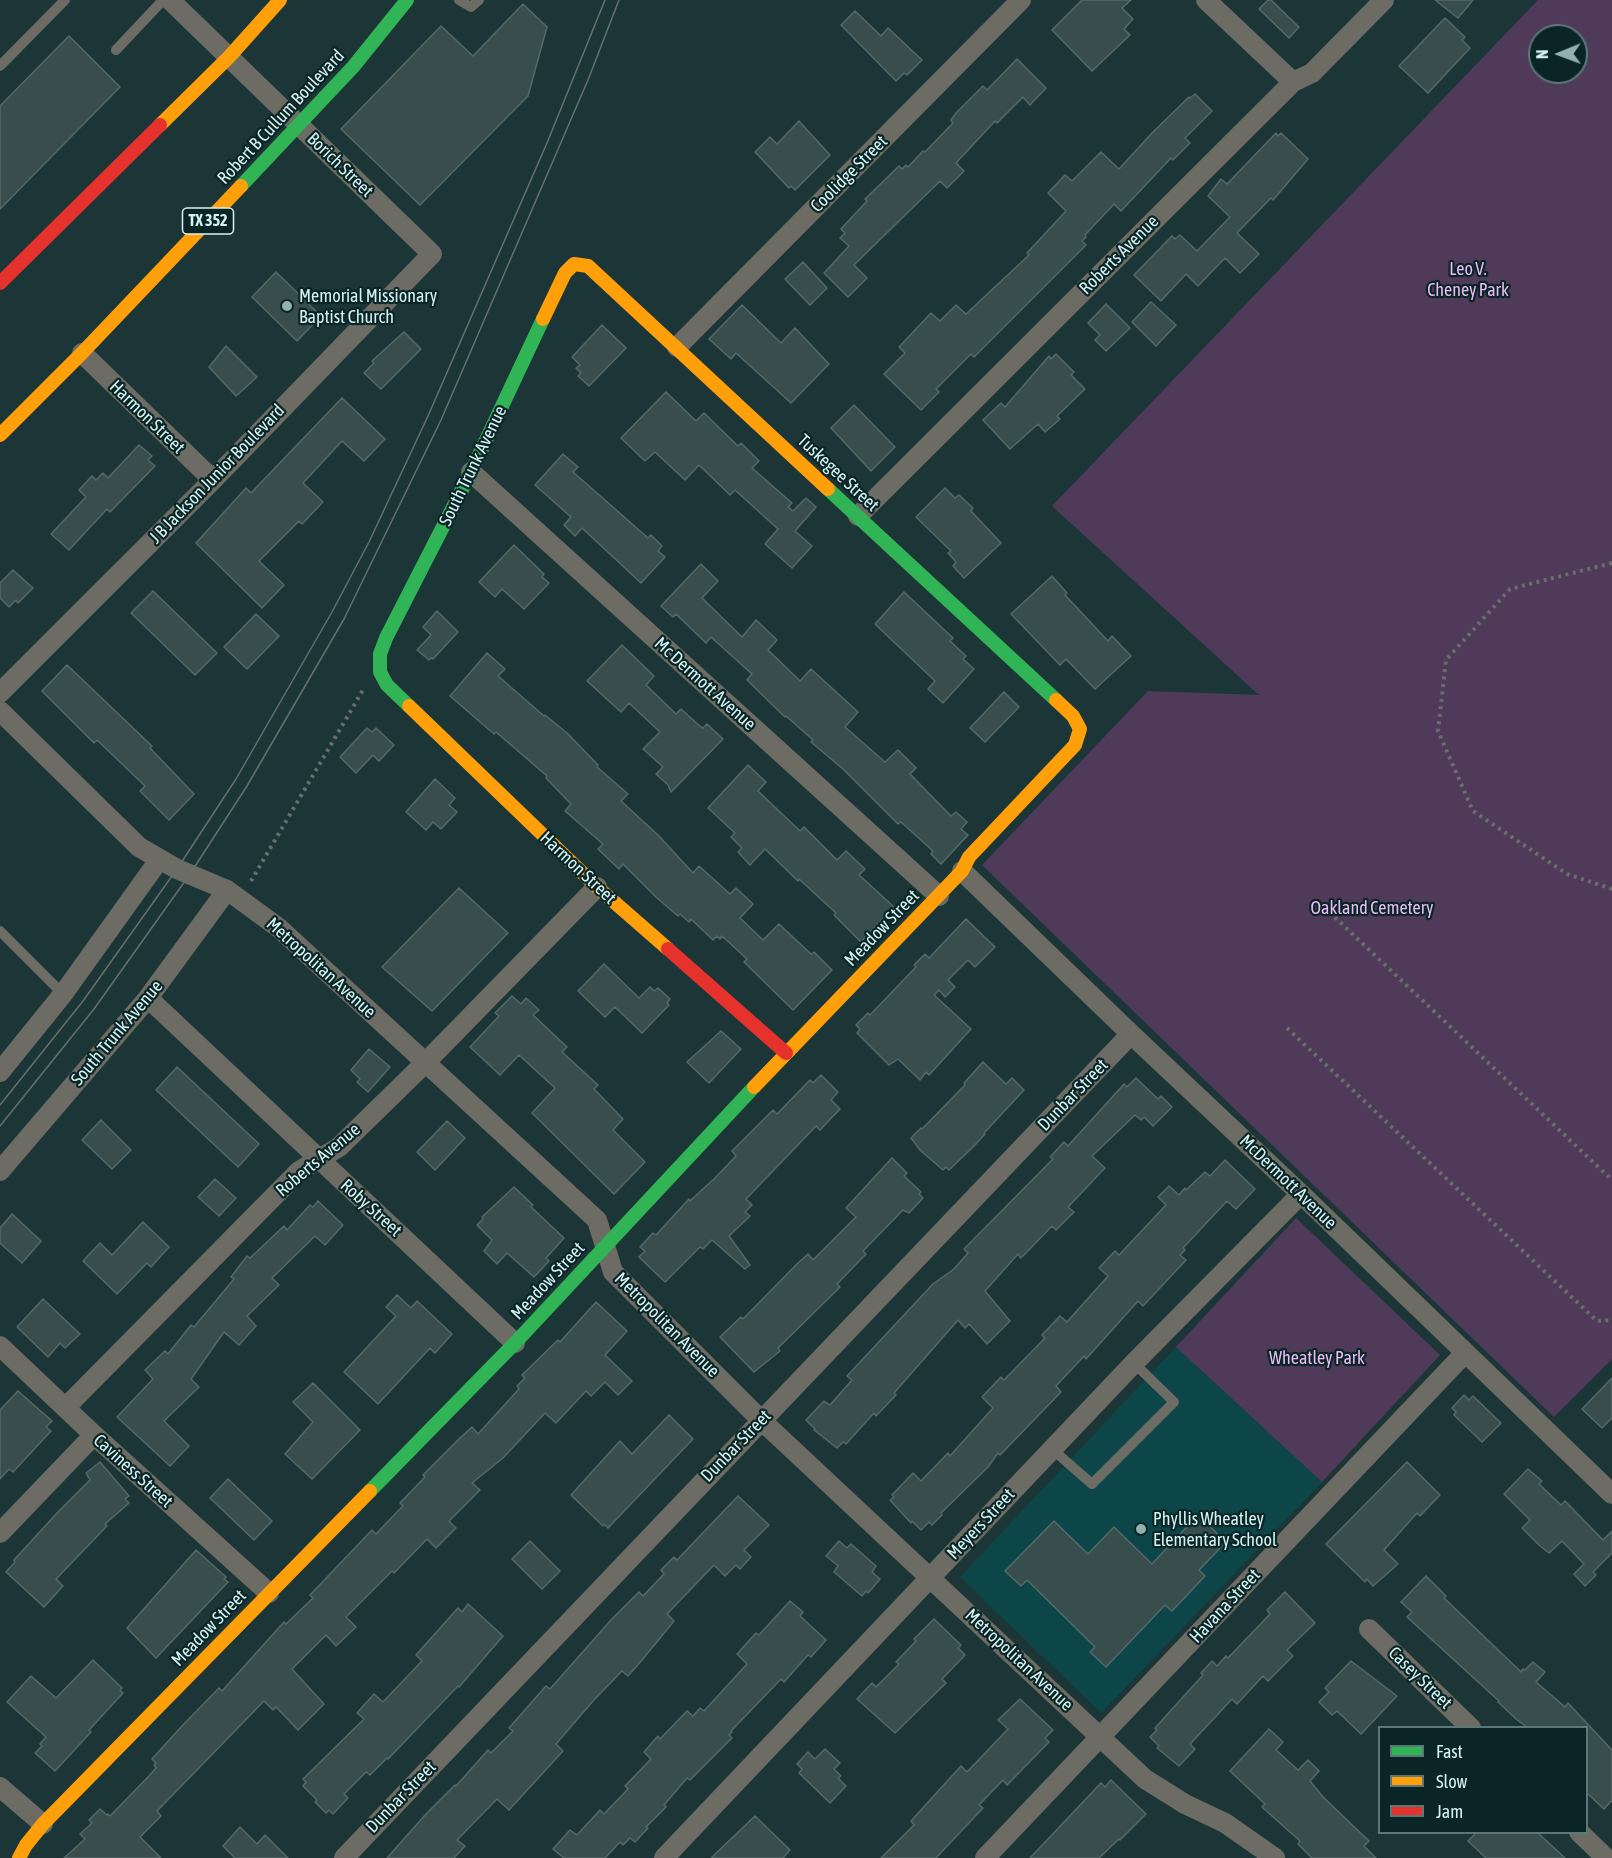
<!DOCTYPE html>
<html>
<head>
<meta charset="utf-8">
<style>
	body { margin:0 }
	#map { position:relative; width:1612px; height:1858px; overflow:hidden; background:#1c3637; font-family:"Asap Condensed",sans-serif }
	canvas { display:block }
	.legend { position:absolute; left:1378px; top:1726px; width:210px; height:108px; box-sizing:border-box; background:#0b2526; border:2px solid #5c7778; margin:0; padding:8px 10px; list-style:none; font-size:18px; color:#d5f3f4 }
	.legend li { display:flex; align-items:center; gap:12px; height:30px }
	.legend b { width:30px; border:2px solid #5c7778 }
	.north { position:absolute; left:1528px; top:24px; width:60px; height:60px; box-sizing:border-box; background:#0b2526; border:2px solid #5c7778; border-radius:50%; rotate:269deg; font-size:16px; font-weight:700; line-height:24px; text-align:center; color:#d5f3f4 }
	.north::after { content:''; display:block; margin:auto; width:21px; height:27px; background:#94b1b2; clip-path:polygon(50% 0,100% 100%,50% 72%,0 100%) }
</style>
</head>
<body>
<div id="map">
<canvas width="1612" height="1858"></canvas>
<ul class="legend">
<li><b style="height:8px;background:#30b455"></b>Fast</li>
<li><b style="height:8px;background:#ff9f0a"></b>Slow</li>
<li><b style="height:8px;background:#e5322d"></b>Jam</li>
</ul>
<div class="north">N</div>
</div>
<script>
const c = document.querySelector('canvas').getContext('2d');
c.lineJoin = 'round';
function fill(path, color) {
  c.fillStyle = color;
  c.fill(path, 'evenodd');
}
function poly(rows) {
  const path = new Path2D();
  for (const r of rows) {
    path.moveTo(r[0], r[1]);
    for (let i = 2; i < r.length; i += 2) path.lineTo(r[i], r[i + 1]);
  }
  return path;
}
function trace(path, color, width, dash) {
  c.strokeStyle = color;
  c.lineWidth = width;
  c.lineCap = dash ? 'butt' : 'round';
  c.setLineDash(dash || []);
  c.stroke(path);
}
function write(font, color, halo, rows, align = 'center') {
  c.font = font + ' "Asap Condensed",sans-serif';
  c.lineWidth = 4.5;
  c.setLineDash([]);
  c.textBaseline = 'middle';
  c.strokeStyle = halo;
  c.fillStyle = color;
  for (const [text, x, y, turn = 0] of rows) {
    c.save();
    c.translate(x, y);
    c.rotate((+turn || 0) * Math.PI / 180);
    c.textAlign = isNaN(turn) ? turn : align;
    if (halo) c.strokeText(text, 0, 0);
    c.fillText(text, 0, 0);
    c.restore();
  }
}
const built = poly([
	[1176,1347,1322,1482,1101,1713,960,1577]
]);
const green = poly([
	[1538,0,1612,0,1612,1359,1554,1417,982,865,1148,691,1259,695,1052,506],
	[1540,36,1576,36,1576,72,1540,72],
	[1296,1218,1440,1355,1322,1482,1176,1347]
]);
const building = poly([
	[1082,0,1131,0,1122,8,1133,19,1124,29,1130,35,1092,71,1052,30,1082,0],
	[1268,0,1271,0,1299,27,1289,38,1259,9,1268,0],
	[1435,0,1473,0,1458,18,1435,0],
	[523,4,547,27,528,96,420,205,341,129,441,26,473,56,523,4],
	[855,11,881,36,888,28,922,60,907,75,904,73,896,81,841,25,855,11],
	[1445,18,1465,37,1462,40,1470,48,1428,93,1399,66,1445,18],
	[69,36,120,87,0,209,0,106,69,36],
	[1017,59,1046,88,1030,105,1023,97,997,123,995,121,956,163,964,171,947,188,940,181,854,265,867,278,848,297,824,273,849,246,840,238,845,233,841,229,867,201,865,199,899,166,902,169,906,165,908,167,923,151,925,152,953,123,951,120,956,113,983,86,987,90,1017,59],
	[1195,94,1212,111,1185,138,1190,143,1173,160,1171,158,1121,211,1114,204,1085,235,1086,237,1082,241,1086,245,974,357,971,354,936,389,939,392,921,410,884,374,905,353,899,347,931,313,940,321,956,305,966,314,1029,255,1027,253,1066,211,1048,193,1065,175,1072,181,1101,152,1119,169,1152,133,1189,97,1190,98,1195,94],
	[799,121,830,155,795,190,791,186,789,188,755,152,770,137,777,144,799,121],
	[1276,133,1278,136,1281,133,1308,159,1273,200,1271,198,1237,233,1259,254,1240,273,1225,258,1198,286,1186,274,1161,301,1134,275,1172,236,1175,239,1180,235,1197,251,1230,217,1208,196,1221,179,1227,184,1276,133],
	[803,262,827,288,810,305,785,279,803,262],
	[276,272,321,316,297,341,252,297,276,272],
	[1151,302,1176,325,1156,346,1132,322,1151,302],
	[1106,304,1130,328,1106,351,1095,340,1100,335,1088,323,1106,304],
	[742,305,781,343,795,328,829,364,791,403,736,353,731,359,709,339,742,305],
	[602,325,626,348,589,386,578,376,581,373,576,368,580,365,572,357,602,325],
	[404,332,421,349,381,389,364,373,374,363,372,361,404,332],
	[226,346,257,377,236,396,209,367,226,346],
	[1056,354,1074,372,1071,375,1085,389,1057,416,1060,419,1045,432,1038,424,1010,449,983,420,1001,403,1005,407,1049,356,1051,359,1056,354],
	[666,392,696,421,704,413,738,446,741,443,759,461,752,468,792,503,788,507,793,511,806,498,816,507,795,531,812,546,792,568,765,544,778,529,735,490,730,495,699,465,685,480,655,452,645,461,621,438,666,392],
	[342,398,385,439,364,461,342,441,303,483,323,502,302,524,299,521,259,561,284,585,262,608,196,543,246,488,251,493,342,398],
	[854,405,895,447,871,471,831,428,854,405],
	[139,445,152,456,148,460,155,466,110,512,107,509,69,550,51,534,86,497,79,490,92,476,96,480,103,473,108,478,139,445],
	[563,454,578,467,573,472,648,538,651,535,662,546,658,551,665,557,641,583,582,528,575,536,564,525,571,517,535,485,563,454],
	[945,488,955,498,959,495,973,508,971,511,1001,543,964,578,953,566,956,562,948,553,951,551,916,517,945,488],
	[514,545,544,574,542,577,549,583,524,609,502,589,495,597,479,582,514,545],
	[701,564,718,581,702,598,742,637,756,620,777,640,768,650,800,681,811,669,858,712,845,727,885,762,898,750,916,768,910,774,951,816,956,812,967,822,961,829,968,835,941,864,931,854,933,851,901,822,898,824,843,769,811,742,813,740,786,716,785,717,747,680,752,674,711,637,706,643,676,614,673,617,661,606,701,564],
	[13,570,33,588,18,603,16,600,9,607,0,598,0,583,13,570],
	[1052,576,1067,593,1065,595,1108,641,1112,636,1131,656,1095,689,1066,659,1060,665,1011,614,1052,576],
	[153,591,217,653,195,675,131,613,153,591],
	[904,592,953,638,950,641,966,656,963,659,974,669,943,703,928,689,935,681,875,624,904,592],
	[437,611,458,632,433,659,431,658,429,660,417,650,431,635,423,627,437,611],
	[256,614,279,636,247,669,224,647,256,614],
	[622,645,654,676,646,685,676,714,681,709,701,727,703,728,707,724,723,739,671,792,668,785,656,774,663,767,643,749,660,732,629,703,621,712,587,681,622,645],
	[487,653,505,669,498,676,544,716,545,715,567,733,598,765,597,767,628,794,621,801,658,835,693,873,699,866,730,894,736,888,753,904,740,918,763,940,779,924,811,954,814,952,832,970,793,1010,744,962,747,959,722,936,720,939,717,936,713,940,691,919,689,922,680,914,678,916,657,898,623,864,619,869,598,849,603,844,565,811,571,804,546,778,547,776,496,732,494,734,450,696,487,653],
	[67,665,152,746,150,748,194,794,169,820,140,791,145,786,97,740,94,743,42,691,67,665],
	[1004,692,1019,707,985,742,970,728,1004,692],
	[367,728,372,732,376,728,394,745,379,761,373,755,356,773,340,757,367,728],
	[748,765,766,782,758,791,800,831,804,827,837,860,846,851,865,869,859,875,894,907,861,942,834,915,836,913,799,879,798,881,765,849,750,865,738,852,742,848,731,837,735,833,708,808,748,765],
	[435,779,455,798,449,805,457,812,441,829,433,822,426,830,406,812,435,779],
	[459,888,508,933,432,1011,382,967,459,888],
	[966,919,995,947,975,967,968,960,948,980,955,987,945,997,939,990,934,995,971,1029,929,1075,926,1072,920,1080,898,1059,889,1065,857,1033,860,1029,856,1025,868,1013,870,1015,916,967,914,965,925,954,929,958,966,919],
	[604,964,639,998,650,987,654,991,658,988,670,999,667,1003,669,1005,642,1033,615,1007,605,1017,578,991,604,964],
	[512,996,521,1004,526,998,539,1010,533,1015,567,1047,562,1052,598,1085,594,1089,623,1119,613,1130,645,1162,614,1194,532,1113,555,1088,519,1055,500,1075,470,1047,499,1016,495,1013,512,996],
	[721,1031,741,1049,709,1083,687,1062,721,1031],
	[369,1049,390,1067,368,1092,357,1082,360,1079,351,1070,369,1049],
	[983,1062,1006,1084,1012,1078,1024,1090,984,1133,985,1134,974,1146,949,1170,946,1167,943,1170,920,1150,911,1138,921,1128,922,1129,965,1085,964,1083,983,1062],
	[177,1067,259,1144,238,1167,156,1090,177,1067],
	[821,1075,838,1092,831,1100,840,1109,820,1130,816,1126,746,1199,752,1205,745,1212,750,1216,729,1236,750,1265,745,1269,712,1240,703,1249,700,1247,665,1282,639,1257,645,1251,640,1247,653,1233,656,1235,689,1199,690,1201,715,1178,736,1156,732,1151,773,1110,777,1114,810,1080,813,1083,821,1075],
	[1136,1078,1158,1099,1161,1096,1172,1107,1153,1126,1144,1117,1141,1120,1135,1115,1092,1156,1105,1168,1068,1207,1074,1212,1056,1230,1052,1226,1021,1258,1018,1254,985,1291,1010,1321,987,1344,969,1324,965,1328,958,1320,894,1393,896,1395,876,1416,874,1413,846,1444,843,1442,837,1448,814,1430,815,1429,806,1420,824,1401,830,1405,852,1380,847,1376,933,1284,954,1269,968,1253,964,1249,1053,1159,1050,1157,1064,1142,1068,1146,1124,1084,1127,1087,1136,1078],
	[101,1120,131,1150,112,1169,82,1140,101,1120],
	[447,1121,465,1138,435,1170,417,1152,447,1121],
	[892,1158,907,1173,904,1176,921,1192,919,1194,923,1198,909,1213,903,1210,863,1251,866,1254,837,1284,840,1287,778,1348,780,1351,754,1372,720,1337,741,1317,743,1319,797,1264,808,1254,813,1260,856,1217,846,1208,892,1158],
	[1225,1160,1255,1189,1236,1209,1227,1201,1183,1248,1185,1250,1180,1255,1186,1260,1143,1306,1138,1301,1086,1359,1084,1356,1056,1386,1061,1392,1000,1455,998,1453,988,1467,941,1513,942,1515,932,1525,929,1522,921,1530,912,1521,911,1523,890,1500,894,1497,892,1495,913,1473,921,1481,948,1453,950,1456,993,1408,982,1397,1001,1377,1004,1380,1045,1338,1042,1335,1060,1316,1067,1322,1108,1276,1099,1268,1115,1251,1119,1255,1166,1205,1158,1197,1169,1186,1179,1195,1185,1188,1186,1190,1205,1172,1210,1176,1225,1160],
	[215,1179,236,1198,219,1216,198,1197,215,1179],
	[514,1187,533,1205,531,1207,564,1238,546,1258,549,1261,534,1277,507,1253,497,1264,484,1251,492,1240,477,1225,483,1219,482,1217,514,1187],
	[318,1201,343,1225,325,1245,315,1236,272,1278,279,1285,247,1316,256,1326,239,1345,224,1332,191,1379,199,1387,164,1421,189,1446,170,1466,117,1417,153,1379,145,1370,165,1351,168,1354,191,1325,194,1327,234,1279,231,1277,247,1256,250,1258,284,1226,287,1230,310,1205,313,1207,318,1201],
	[12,1214,41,1241,22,1263,0,1243,0,1228,12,1214],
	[143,1222,169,1247,151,1267,147,1263,117,1294,83,1261,100,1243,112,1255,143,1222],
	[397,1295,411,1308,417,1301,452,1334,435,1353,430,1348,378,1404,344,1372,396,1316,386,1307,397,1295],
	[43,1299,80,1334,65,1348,60,1343,48,1357,17,1327,43,1299],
	[596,1302,627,1331,605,1355,632,1381,618,1395,605,1382,591,1396,586,1391,556,1423,545,1413,503,1458,472,1483,480,1490,449,1521,456,1528,436,1548,427,1539,394,1573,392,1571,346,1617,356,1627,336,1646,326,1635,292,1669,324,1704,298,1730,276,1707,273,1710,264,1701,157,1811,161,1816,140,1837,161,1858,64,1858,85,1839,80,1834,92,1823,89,1820,100,1809,107,1815,108,1814,110,1816,149,1776,156,1768,154,1765,156,1763,152,1759,182,1726,219,1688,222,1691,284,1622,286,1624,313,1598,310,1595,372,1530,376,1534,397,1512,403,1506,400,1503,425,1477,423,1475,460,1438,472,1427,478,1434,519,1389,517,1386,525,1378,522,1375,558,1340,560,1342,596,1302],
	[1612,1378,1612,1418,1602,1428,1582,1409,1612,1378],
	[313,1383,360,1430,312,1479,285,1454,313,1422,293,1402,313,1383],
	[18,1391,52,1421,46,1427,51,1431,13,1472,9,1469,0,1479,0,1410,18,1391],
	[1464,1395,1469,1400,1473,1396,1501,1423,1482,1442,1454,1415,1456,1412,1452,1408,1464,1395],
	[669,1415,693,1439,608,1528,604,1524,603,1526,571,1495,620,1441,632,1454,669,1415],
	[100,1462,129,1496,125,1499,129,1503,105,1524,107,1526,56,1579,63,1586,44,1607,6,1572,15,1562,14,1560,57,1513,90,1480,86,1473,100,1462],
	[1407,1462,1440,1495,1420,1516,1417,1513,1384,1550,1398,1564,1373,1586,1367,1579,1365,1582,1326,1544,1407,1462],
	[1528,1469,1542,1481,1539,1484,1561,1505,1565,1501,1603,1540,1612,1531,1612,1553,1593,1572,1596,1575,1585,1586,1574,1574,1584,1564,1562,1541,1549,1553,1540,1546,1522,1528,1530,1520,1504,1494,1528,1469],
	[228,1479,272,1521,254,1540,210,1498,228,1479],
	[738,1496,769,1525,744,1550,751,1557,740,1569,736,1565,725,1576,714,1565,667,1614,674,1621,642,1660,628,1676,622,1671,593,1701,556,1744,563,1751,509,1810,497,1799,457,1840,465,1846,454,1858,387,1858,426,1814,455,1785,456,1786,488,1750,491,1753,513,1731,509,1728,546,1686,550,1689,611,1620,639,1592,643,1596,664,1574,661,1570,674,1557,677,1560,738,1496],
	[1198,1515,1226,1542,1199,1570,1205,1576,1172,1611,1165,1605,1106,1667,1090,1652,1095,1647,1027,1580,1021,1586,1005,1571,1054,1521,1088,1554,1114,1527,1152,1564,1198,1515],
	[530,1541,560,1571,542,1589,512,1559,530,1541],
	[839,1541,847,1548,851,1544,876,1566,872,1572,880,1579,868,1593,866,1591,862,1596,834,1572,838,1566,826,1556,839,1541],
	[196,1550,226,1577,224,1579,228,1582,156,1658,127,1628,196,1550],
	[1426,1576,1446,1596,1444,1598,1521,1672,1523,1669,1525,1670,1533,1662,1545,1672,1536,1682,1565,1707,1568,1703,1612,1750,1612,1800,1604,1809,1587,1793,1587,1728,1528,1728,1516,1719,1498,1702,1499,1701,1407,1617,1412,1612,1401,1602,1426,1576],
	[1285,1592,1315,1623,1287,1650,1293,1656,1268,1681,1263,1676,1237,1704,1232,1699,1192,1742,1190,1744,1195,1749,1179,1766,1157,1748,1159,1746,1150,1737,1157,1730,1155,1728,1203,1675,1201,1673,1212,1661,1217,1666,1226,1656,1228,1658,1270,1614,1267,1610,1285,1592],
	[790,1601,803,1612,800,1616,826,1640,811,1657,808,1655,784,1682,781,1679,731,1731,732,1732,729,1735,732,1738,690,1780,687,1778,664,1805,666,1807,646,1827,648,1828,635,1842,630,1838,623,1845,620,1842,605,1858,564,1858,553,1849,570,1830,577,1835,600,1810,604,1814,628,1789,625,1786,651,1759,644,1752,658,1736,660,1739,687,1711,693,1716,700,1708,704,1711,747,1664,737,1654,756,1633,759,1635,790,1601],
	[468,1604,503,1636,459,1687,458,1686,388,1759,387,1758,370,1775,366,1772,344,1794,348,1798,333,1814,329,1810,326,1813,315,1802,317,1800,303,1786,306,1782,303,1779,364,1719,357,1713,374,1694,383,1702,422,1661,416,1655,458,1608,462,1612,468,1604],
	[934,1619,961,1645,958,1648,965,1655,942,1679,946,1683,895,1733,857,1699,872,1683,876,1687,899,1664,896,1662,916,1641,914,1639,934,1619],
	[93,1660,122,1688,120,1690,123,1693,89,1730,91,1732,55,1771,35,1753,42,1746,40,1744,46,1737,7,1702,31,1676,56,1698,93,1660],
	[1351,1661,1397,1696,1361,1734,1337,1711,1332,1715,1319,1702,1329,1692,1325,1688,1351,1661],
	[1020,1699,1053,1730,1045,1738,1049,1742,1007,1785,1003,1780,979,1805,983,1808,936,1858,881,1858,914,1825,911,1821,961,1766,967,1772,1008,1729,998,1720,1020,1699],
	[1269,1729,1283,1742,1276,1750,1298,1770,1308,1760,1319,1771,1310,1781,1323,1797,1369,1841,1364,1846,1376,1858,1312,1858,1298,1844,1300,1841,1262,1807,1265,1804,1230,1771,1269,1729],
	[825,1749,840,1763,834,1769,841,1776,838,1778,846,1786,830,1803,799,1773,802,1769,797,1764,808,1752,815,1759,825,1749],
	[1111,1780,1146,1814,1120,1840,1119,1839,1099,1858,1030,1858,1101,1783,1105,1787,1111,1780],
	[755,1816,790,1850,783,1858,711,1858,755,1816],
	[240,1827,257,1844,265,1835,288,1858,235,1858,223,1846,240,1827],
	[1476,1833,1538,1833,1565,1858,1486,1858,1468,1841,1476,1833]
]);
const path = poly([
	[1612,563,1510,589,1446,660,1438,731,1473,811,1567,874,1612,889],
	[251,881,363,690],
	[1324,907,1612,1180],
	[1287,1028,1597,1321,1612,1320]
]);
const lane = poly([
	[459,0,471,7,479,0],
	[116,50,163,0],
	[0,66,65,0],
	[0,931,63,994],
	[1052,1449,1092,1484,1174,1402,1134,1363]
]);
const street = poly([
	[1206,0,1293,82],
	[677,347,1021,0],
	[82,353,213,480],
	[471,472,939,896],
	[858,516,1293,82,1312,73,1384,0],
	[0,693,213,480,432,254,170,0],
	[0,711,139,847,177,869,227,890,279,928,597,1220,613,1272,761,1420,1145,1779,1185,1804,1225,1823,1275,1858],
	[962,871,1131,1034,1301,1194,1612,1494],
	[148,998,515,1343],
	[0,1072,63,994,159,860],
	[0,1171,148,998,227,890],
	[0,1346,94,1435,269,1593],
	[66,1407,299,1171,339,1147,426,1062,597,887],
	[0,1533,94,1435],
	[1369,1629,1471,1728],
	[0,1787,43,1824],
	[1579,1832,1606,1858],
	[344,1858,1131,1034],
	[664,1858,1134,1363,1301,1194],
	[985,1858,1465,1353]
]);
const fast = poly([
	[241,186,353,67,407,0],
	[828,489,1056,700],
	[409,706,387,685,380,672,380,654,386,638,471,472,543,319],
	[370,1491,515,1343,754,1087]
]);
const slow = poly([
	[160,125,229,57,280,0],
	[543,319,565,273,574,264,588,266,828,489],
	[0,435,82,353,241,186],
	[409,706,597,887,668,949],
	[754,1087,962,871,969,857,1075,745,1080,729,1073,716,1056,700],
	[19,1858,26,1845,43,1824,370,1491]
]);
const jam = poly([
	[0,283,160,125],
	[668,949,786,1053]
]);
const tram = poly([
	[0,1105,83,1001,177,869,236,779,332,612,369,542,428,416,547,143,605,0],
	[0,1126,94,1009,190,874,247,786,344,619,441,420,588,80,619,0]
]);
const markers = [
	[287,306,6,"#94b1b2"],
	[1141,1529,6,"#94b1b2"]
];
const shields = [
	[208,221,51]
];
const shieldNames = [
	["TX 352",208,221]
];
const streetNames = [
	["Robert B Cullum Boulevard",281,117,-47],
	["Borich Street",340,165,44],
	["Coolidge Street",849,174,-45],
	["Roberts Avenue",1119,255,-45],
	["Harmon Street",147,417,44],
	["South Trunk Avenue",473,466,-64],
	["Tuskegee Street",838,473,43],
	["J B Jackson Junior Boulevard",217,474,-46],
	["Mc Dermott Avenue",705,684,42],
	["Harmon Street",578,868,43],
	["Meadow Street",882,928,-46],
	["Metropolitan Avenue",321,968,42],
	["South Trunk Avenue",117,1033,-50],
	["Dunbar Street",1073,1095,-46],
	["Roberts Avenue",318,1160,-40],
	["McDermott Avenue",1288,1182,44],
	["Roby Street",371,1208,42],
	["Meadow Street",548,1281,-47],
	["Metropolitan Avenue",667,1325,45],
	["Dunbar Street",736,1446,-46],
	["Caviness Street",133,1471,42],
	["Meyers Street",981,1524,-47],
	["Havana Street",1225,1606,-47],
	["Meadow Street",209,1628,-46],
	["Metropolitan Avenue",1019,1660,43],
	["Casey Street",1420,1678,44],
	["Dunbar Street",401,1797,-46]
];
const parkNames = [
	["Leo V.",1468,269],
	["Cheney Park",1468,290],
	["Oakland Cemetery",1372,908],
	["Wheatley Park",1317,1358]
];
const poiNames = [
	["Memorial Missionary",299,296],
	["Baptist Church",299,317],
	["Phyllis Wheatley",1153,1519],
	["Elementary School",1153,1540]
];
fill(built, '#0d4648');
fill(green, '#4f3a5a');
fill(building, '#374e4d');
trace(building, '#536a68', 1.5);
trace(path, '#686e6b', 4, [3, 4.5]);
trace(lane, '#6d6c64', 10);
trace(street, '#6d6c64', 20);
trace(fast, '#30b455', 14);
trace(slow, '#ff9f0a', 14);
trace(jam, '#e5322d', 14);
trace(tram, '#65706d', 1.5);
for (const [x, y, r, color] of markers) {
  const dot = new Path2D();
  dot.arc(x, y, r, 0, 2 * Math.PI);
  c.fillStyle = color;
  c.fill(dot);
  trace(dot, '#0b2526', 2);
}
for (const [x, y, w] of shields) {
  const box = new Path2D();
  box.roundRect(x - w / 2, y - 13, w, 26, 4.5);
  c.fillStyle = '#0b2526';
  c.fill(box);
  trace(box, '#d5f3f4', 1.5);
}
write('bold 16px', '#d5f3f4', null, shieldNames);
write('18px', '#d5f3f4', '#0b2526', streetNames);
write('18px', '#eabbf8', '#0b2526', parkNames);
write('18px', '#d5f3f4', '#0b2526', poiNames, 'left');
</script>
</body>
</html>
